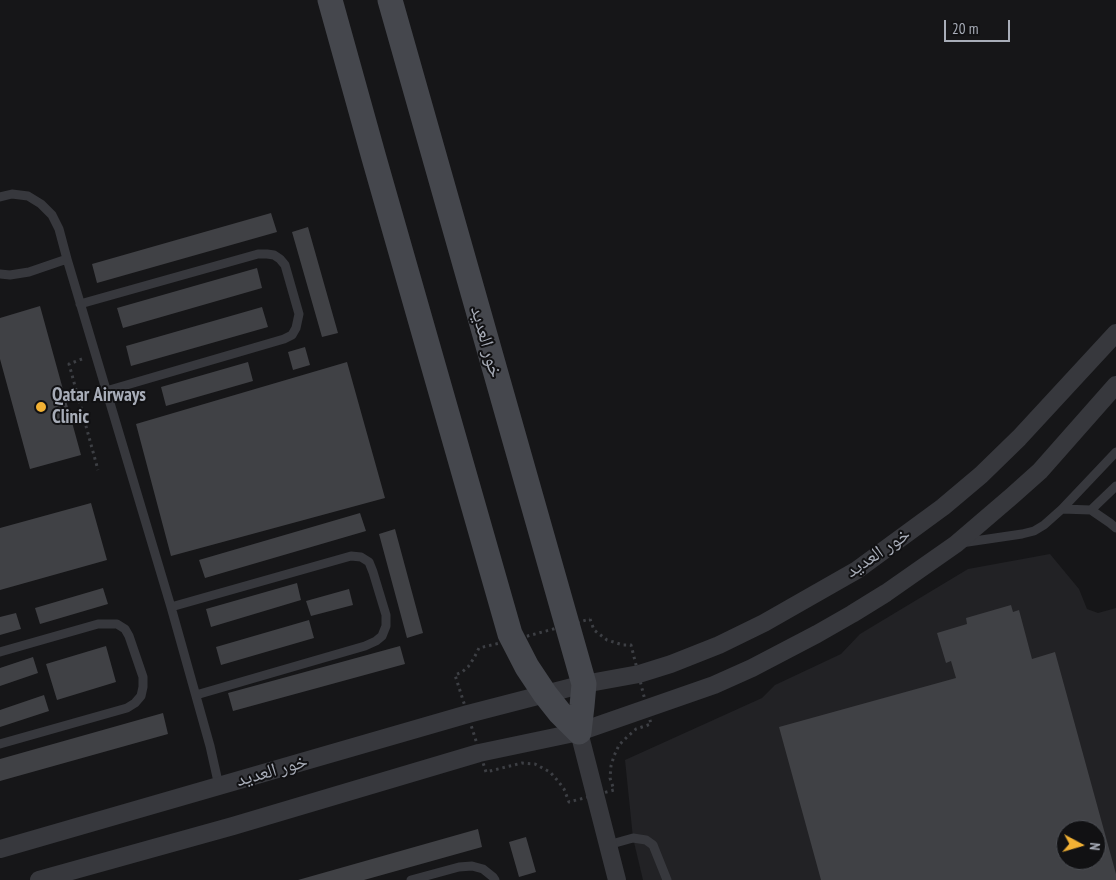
<!DOCTYPE html>
<html>
<head>
<meta charset="utf-8">
<style>
	body { margin:0 }
	#map { position:relative; width:1116px; height:880px; overflow:hidden; background:#161618; font-family:"PT Sans Narrow",sans-serif }
	canvas { display:block }
	.north { position:absolute; left:1056px; top:820px; width:50px; height:50px; box-sizing:border-box; background:#111113; border:1px solid #4d4f55; border-radius:50%; rotate:96deg; font-size:14px; font-weight:700; line-height:20px; text-align:center; color:#a8adb8 }
	.north::after { content:''; display:block; margin:auto; width:18px; height:22px; background:#f2b134; clip-path:polygon(50% 0,100% 100%,50% 72%,0 100%) }
	.scale { position:absolute; left:944px; top:20px; width:66px; height:22px; box-sizing:border-box; border:2px solid #a8adb8; border-top:0; padding-left:6px; font-size:15px; line-height:18px; white-space:nowrap; color:#a8adb8; -webkit-text-stroke:4px #111113; paint-order:stroke }
</style>
</head>
<body>
<div id="map">
<canvas width="1116" height="880"></canvas>
<div class="north">N</div>
<div class="scale">20 m</div>
</div>
<script>
const c = document.querySelector('canvas').getContext('2d');
c.lineJoin = 'round';
function fill(path, color) {
  c.fillStyle = color;
  c.fill(path, 'evenodd');
}
function poly(rows) {
  const path = new Path2D();
  for (const r of rows) {
    path.moveTo(r[0], r[1]);
    for (let i = 2; i < r.length; i += 2) path.lineTo(r[i], r[i + 1]);
  }
  return path;
}
function trace(path, color, width, dash) {
  c.strokeStyle = color;
  c.lineWidth = width;
  c.lineCap = dash ? 'butt' : 'round';
  c.setLineDash(dash || []);
  c.stroke(path);
}
function write(font, color, halo, rows, align = 'center') {
  c.font = font + ' "PT Sans Narrow","Noto Naskh Arabic",sans-serif';
  c.lineWidth = 4;
  c.setLineDash([]);
  c.textBaseline = 'middle';
  c.strokeStyle = halo;
  c.fillStyle = color;
  for (const [text, x, y, turn = 0] of rows) {
    c.save();
    c.translate(x, y);
    c.rotate((+turn || 0) * Math.PI / 180);
    c.textAlign = isNaN(turn) ? turn : align;
    if (halo) c.strokeText(text, 0, 0);
    c.fillText(text, 0, 0);
    c.restore();
  }
}
const built = poly([
	[1050,554,1079,589,1087,609,1098,613,1116,608,1116,880,643,880,633,838,625,760,762,698,775,685,841,654,860,634,968,569],
	[1066,830,1096,830,1096,860,1066,860]
]);
const building = poly([
	[271,213,277,232,97,283,92,264],
	[308,227,338,333,322,337,292,232],
	[257,268,262,288,123,328,117,308],
	[40,306,81,455,30,469,0,359,0,318],
	[262,307,268,327,131,366,126,346],
	[305,347,310,365,293,370,288,352],
	[248,362,253,381,166,406,161,387],
	[347,362,385,498,171,556,136,424],
	[91,503,107,560,0,590,0,528],
	[360,513,366,531,205,578,199,560],
	[395,529,423,633,407,638,379,534],
	[297,583,301,600,211,627,206,609],
	[103,588,108,604,40,624,35,608],
	[349,589,353,605,311,616,306,601],
	[1011,605,1013,612,1019,610,1032,659,1055,652,1116,874,1116,880,821,880,779,727,956,678,951,661,946,663,937,633,967,624,966,618],
	[1066,830,1096,830,1096,860,1066,860],
	[16,613,21,629,0,635,0,617],
	[309,620,314,638,221,665,216,647],
	[106,646,116,682,57,700,46,664],
	[400,646,405,664,233,711,228,693],
	[33,657,38,673,0,686,0,668],
	[44,695,49,711,0,727,0,710],
	[163,713,168,734,0,781,0,759],
	[478,829,482,847,364,880,298,880],
	[526,837,536,872,519,877,509,842]
]);
const path = poly([
	[82,359,69,364,98,470],
	[590,619,594,630,607,640,623,645,631,645,651,724,636,729,627,737,619,745,614,756,611,766,610,778,614,790,569,802,564,789,558,781,550,772,535,764,522,763,486,772,455,675,462,672,468,667,474,658,479,648,513,640,590,619]
]);
const service = poly([
	[0,197,12,194,28,196,41,204,52,215,59,229,67,259,29,272,10,275,0,274],
	[67,259,171,607,210,746,219,786],
	[80,304,258,254,267,254,274,255,280,259,285,265,299,314,296,328,292,335,284,339,106,391],
	[1062,509,1116,452],
	[1091,510,1110,523,1116,528],
	[961,543,1022,534,1034,531,1044,525,1062,509,1091,510,1116,486],
	[171,607,351,556,361,557,369,562,373,572,386,615,386,626,382,636,376,641,365,646,196,695],
	[0,652,98,624,117,624,125,629,129,636,143,677,143,687,141,696,135,703,127,708,0,744],
	[608,845,633,838,646,840,653,845,667,880],
	[411,880,459,867,472,866,483,869,493,877,495,880]
]);
const minor = poly([
	[579,732,617,880],
	[0,849,468,714,584,684,639,674,671,664,719,645,764,623,857,570,943,507,981,475,1019,438,1116,333],
	[39,880,233,826,479,753,579,732,714,685,752,668,817,634,852,614,886,593,956,544,1012,496,1040,471,1116,385]
]);
const secondary = poly([
	[330,0,374,158,510,634,527,667,545,694,560,713,579,732],
	[390,0,584,684,582,706,579,732]
]);
const markers = [
	[41,407,6,"#f2b134"]
];
const streetNames = [
	["خور العديد",486,342,74],
	["خور العديد",878,553,-34],
	["خور العديد",272,771,-16]
];
const poiNames = [
	["Qatar Airways",52,396],
	["Clinic",52,418]
];
fill(built, '#222225');
fill(building, '#404145');
trace(path, '#3d3f44', 3, [2.5, 4]);
trace(service, '#37383d', 9);
trace(minor, '#37383d', 18);
trace(secondary, '#45474d', 25);
for (const [x, y, r, color] of markers) {
  const dot = new Path2D();
  dot.arc(x, y, r, 0, 2 * Math.PI);
  c.fillStyle = color;
  c.fill(dot);
  trace(dot, '#111113', 2);
}
write('19px', '#a8adb8', '#111113', streetNames);
write('bold 19px', '#a8adb8', '#111113', poiNames, 'left');
</script>
</body>
</html>
